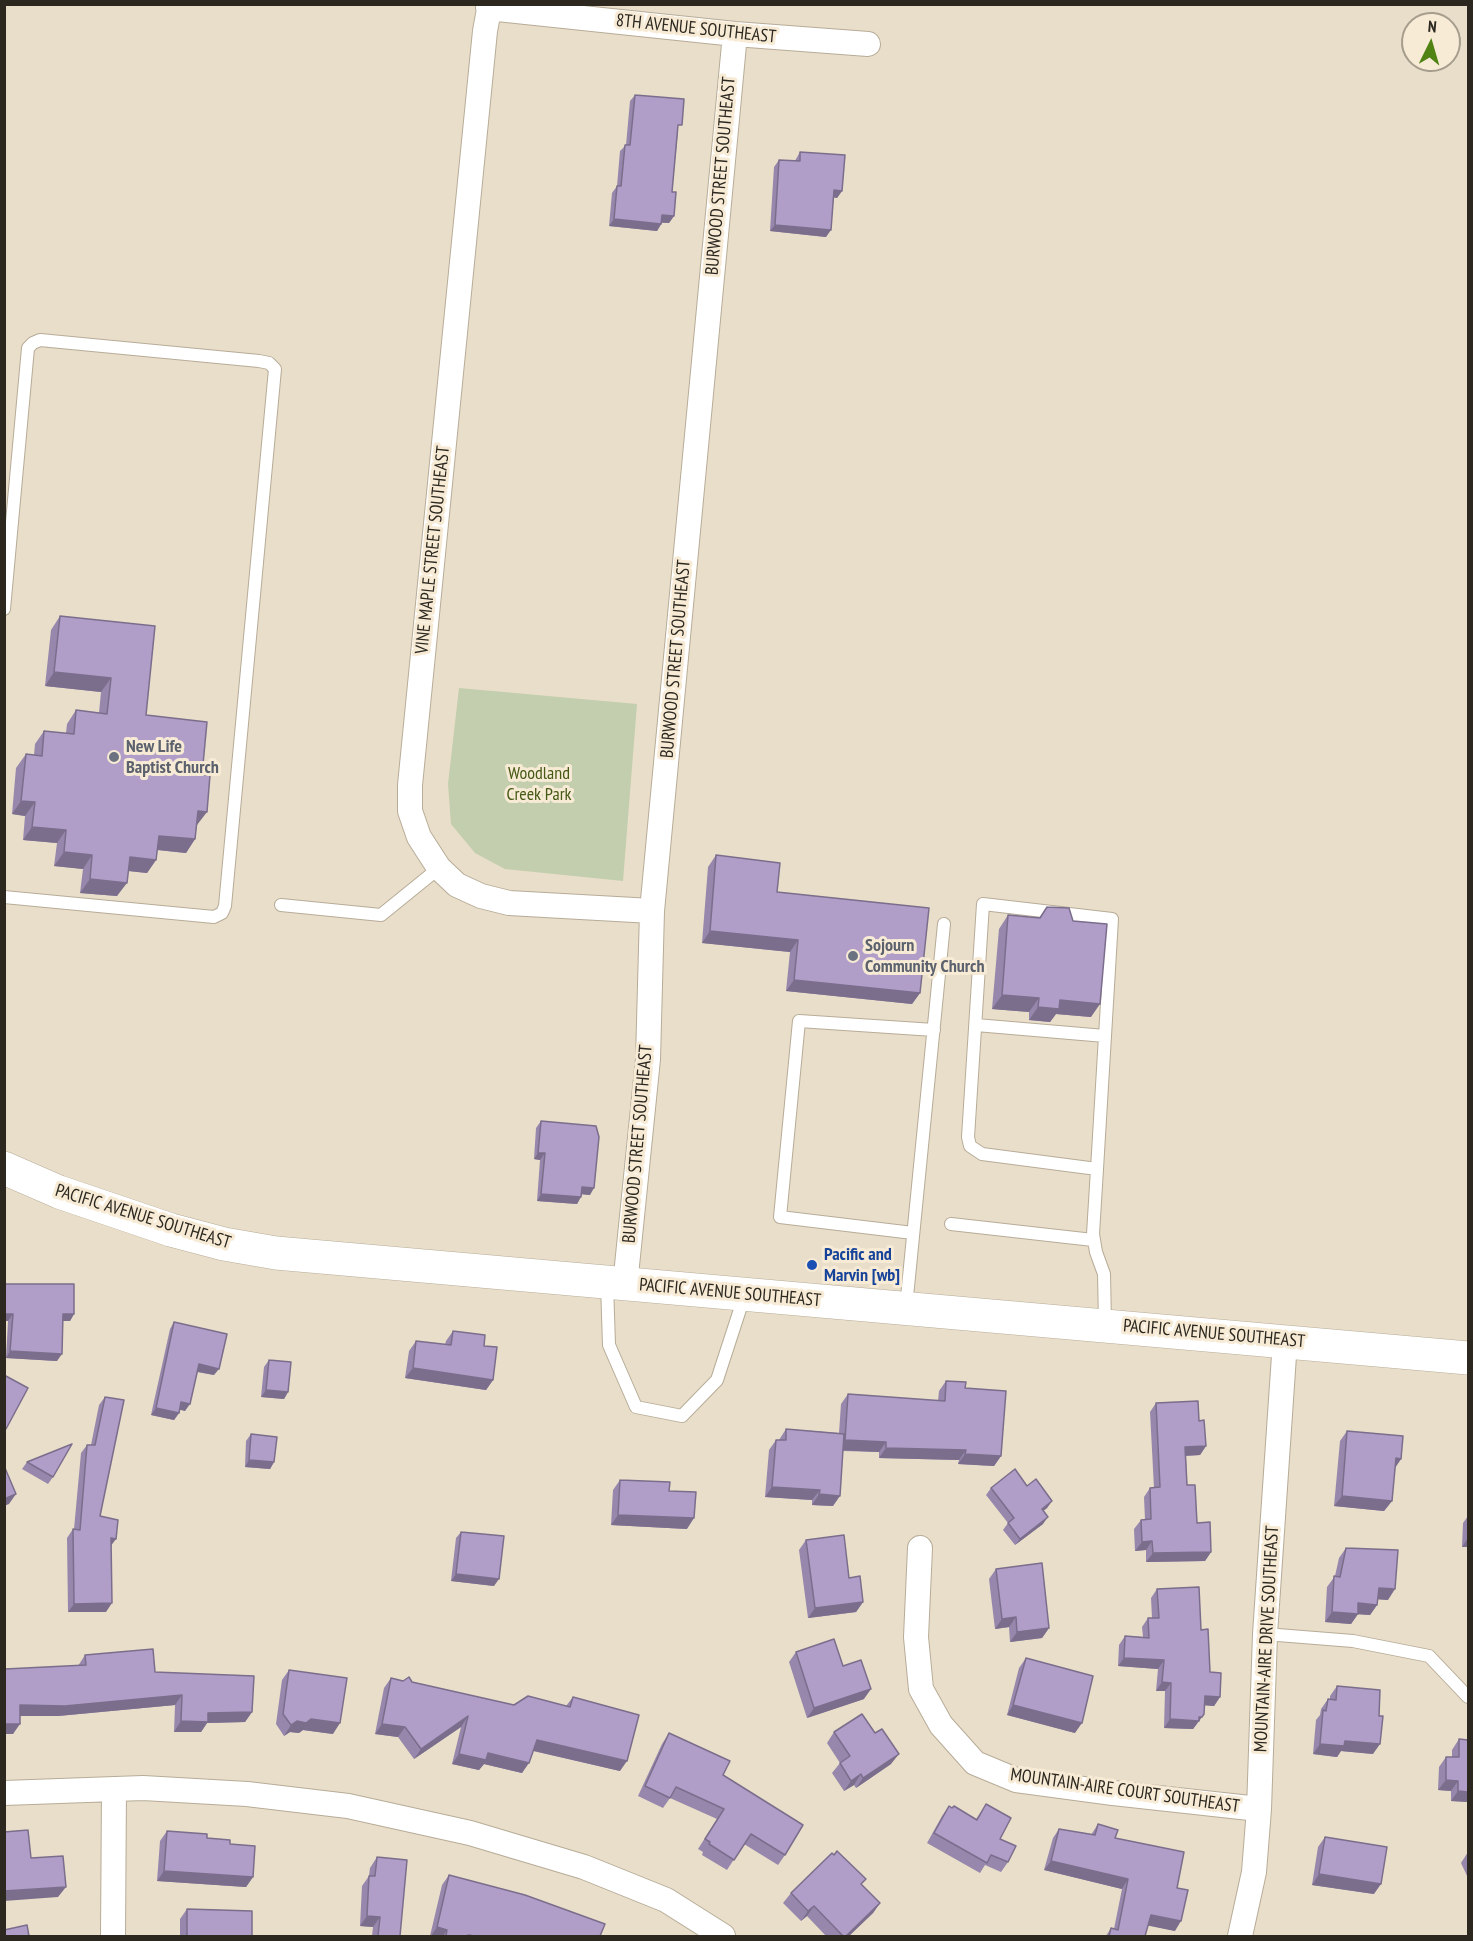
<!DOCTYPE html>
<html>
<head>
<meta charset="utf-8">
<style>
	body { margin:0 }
	#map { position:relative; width:1473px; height:1941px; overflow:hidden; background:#e9dec9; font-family:"PT Sans Narrow",sans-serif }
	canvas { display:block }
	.frame { position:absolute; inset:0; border:6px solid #2c2820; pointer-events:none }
	.north { position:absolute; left:1401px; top:12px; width:60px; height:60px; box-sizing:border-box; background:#f7ebd6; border:2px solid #a69d8d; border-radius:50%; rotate:5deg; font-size:16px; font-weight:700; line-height:24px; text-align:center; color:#2c2820 }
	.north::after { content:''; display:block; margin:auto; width:21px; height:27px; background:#508214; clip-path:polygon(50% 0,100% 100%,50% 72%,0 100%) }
</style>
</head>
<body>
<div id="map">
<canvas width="1473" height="1941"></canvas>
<div class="frame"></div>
<div class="north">N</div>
</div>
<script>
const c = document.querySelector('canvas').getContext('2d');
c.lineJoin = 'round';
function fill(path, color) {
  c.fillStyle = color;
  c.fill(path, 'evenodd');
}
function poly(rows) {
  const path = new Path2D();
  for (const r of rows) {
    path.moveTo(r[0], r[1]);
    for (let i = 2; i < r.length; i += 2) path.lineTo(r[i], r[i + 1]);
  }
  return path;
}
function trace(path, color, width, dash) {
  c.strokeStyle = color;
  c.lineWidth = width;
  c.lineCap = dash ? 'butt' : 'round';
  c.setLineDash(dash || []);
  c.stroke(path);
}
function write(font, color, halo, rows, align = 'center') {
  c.font = font + ' "PT Sans Narrow",sans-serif';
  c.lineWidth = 6;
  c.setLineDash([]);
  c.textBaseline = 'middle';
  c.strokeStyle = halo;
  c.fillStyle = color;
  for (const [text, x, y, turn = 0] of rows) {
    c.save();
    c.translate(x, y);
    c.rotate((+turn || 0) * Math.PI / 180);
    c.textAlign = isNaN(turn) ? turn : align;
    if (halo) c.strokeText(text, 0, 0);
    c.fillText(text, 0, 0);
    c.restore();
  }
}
const green = poly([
	[459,688,637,704,623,881,505,869,475,853,451,824,448,784]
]);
const lane = poly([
	[4,609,28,348,33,343,40,340,259,361,269,363,275,369,225,906,222,913,214,917,4,897],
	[281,905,381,915,439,868],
	[976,1025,1105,1036],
	[1097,1169,982,1154,970,1146,968,1137,983,904,1112,919,1105,1036,1097,1169,1093,1234,1096,1252,1104,1274,1105,1323],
	[951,1224,1093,1240],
	[913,1233,780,1217,799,1021,934,1030],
	[607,1284,609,1345,636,1407,682,1416,717,1380,745,1294],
	[906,1307,944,924],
	[1265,1634,1353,1641,1429,1656,1468,1697]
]);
const street = poly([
	[490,4,485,31,410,785,410,811,419,837,439,868,457,885,481,896,509,903,652,911],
	[488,8,735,34,868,44],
	[625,1285,648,1059,652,911,735,34],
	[920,1548,916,1637,921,1689,941,1725,975,1763,1016,1780,1113,1793,1259,1809],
	[4,1793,143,1788,247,1794,348,1806,470,1833,584,1867,666,1900,723,1936],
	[113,1936,114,1789],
	[1240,1936,1254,1872,1259,1809,1265,1634,1285,1341]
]);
const secondary = poly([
	[4,1168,59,1192,171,1230,224,1244,276,1253,1468,1358]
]);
const wall = poly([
	[635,95,678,131,672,192,674,216,669,223,662,223,657,231,609,226,612,193,617,186,620,151,626,145,630,101],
	[800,152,842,191,837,198,834,197,826,237,770,231,774,167,779,160,795,161,796,159],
	[60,616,146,715,197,825,195,839,186,853,157,850,156,860,147,873,128,871,117,896,80,893,83,869,54,866,57,843,23,840,25,816,12,814,16,768,26,754,34,755,35,744,44,731,66,733,67,724,76,710,99,713,101,692,45,686,51,630],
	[716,855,777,892,920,993,912,1004,786,991,790,952,702,943,708,867],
	[1047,907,1091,1017,1056,1014,1050,1022,1029,1020,1029,1012,992,1009,999,929,1008,915,1039,918],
	[541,1121,590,1195,582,1194,577,1204,537,1201,540,1160,534,1159,536,1128],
	[4,1285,74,1314,70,1321,63,1321,57,1361,6,1358,8,1321,4,1321],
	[174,1322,214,1375,197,1372,185,1411,180,1409,179,1413,174,1420,151,1415,170,1329],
	[453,1331,493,1380,486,1390,405,1378,409,1351,416,1341,445,1345,446,1341],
	[269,1360,288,1392,284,1399,261,1397,264,1367],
	[946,1381,965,1388,1001,1456,994,1466,958,1464,959,1460,879,1458,879,1452,843,1451,833,1506,812,1505,812,1500,765,1497,769,1450,776,1440,779,1440,786,1429,839,1433,841,1404,848,1394,938,1401,939,1391],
	[105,1397,100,1516,111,1546,106,1612,68,1612,67,1538,73,1529,74,1529,81,1453,87,1445,91,1445,99,1405],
	[1156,1403,1199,1421,1206,1446,1200,1455,1186,1456,1187,1485,1197,1523,1211,1552,1205,1561,1146,1562,1146,1550,1135,1551,1134,1529,1141,1520,1145,1520,1144,1497,1150,1488,1154,1488,1150,1412],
	[1347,1431,1401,1459,1395,1468,1392,1501,1384,1511,1334,1506,1340,1441],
	[251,1434,274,1462,270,1469,245,1467,246,1441],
	[27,1462,53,1477,48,1484,22,1469],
	[620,1480,669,1491,687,1529,611,1525,613,1490],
	[1027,1486,1052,1501,1047,1508,1043,1511,1043,1524,1015,1545,1003,1530,1008,1523,986,1495,991,1488],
	[1468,1516,1468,1547,1462,1547,1463,1523],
	[461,1532,494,1586,451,1581,456,1538],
	[806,1540,849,1578,863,1602,856,1612,808,1618,799,1550],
	[1346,1548,1388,1600,1378,1599,1377,1605,1370,1615,1358,1614,1351,1624,1325,1622,1327,1587,1335,1576,1339,1558],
	[996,1569,1049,1628,1042,1638,1010,1642,1009,1627,995,1629,989,1579],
	[1157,1589,1201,1630,1210,1672,1220,1697,1214,1706,1205,1705,1202,1717,1193,1729,1164,1728,1165,1691,1156,1691,1158,1669,1118,1666,1119,1645,1125,1636,1143,1637,1142,1627,1148,1618,1152,1618,1151,1598],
	[796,1652,843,1666,864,1699,807,1718,789,1662],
	[85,1655,155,1672,252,1712,245,1722,207,1723,201,1732,174,1732,175,1705,58,1716,20,1716,13,1734,5,1669,78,1666],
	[1026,1658,1075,1733,1007,1715,1019,1668],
	[289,1670,333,1734,303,1730,299,1733,290,1732,284,1736,276,1724,282,1680],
	[391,1678,514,1705,566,1706,573,1697,620,1771,533,1751,522,1773,484,1764,479,1770,452,1764,461,1727,414,1759,398,1737,375,1734,384,1688],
	[1337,1686,1373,1754,1341,1751,1337,1757,1313,1754,1316,1720,1320,1715,1321,1709,1328,1699,1330,1699,1330,1696],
	[834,1732,891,1764,856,1788,854,1785,844,1791,832,1773,840,1763,827,1743],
	[669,1733,723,1775,785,1855,778,1865,744,1844,727,1870,702,1855,703,1852,698,1849,717,1819,670,1798,663,1808,638,1796,662,1744],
	[1459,1739,1468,1740,1468,1802,1451,1801,1451,1791,1438,1790,1439,1767,1446,1757,1452,1757,1452,1750],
	[986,1804,1000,1839,1008,1862,1001,1872,985,1865,980,1873,927,1843,942,1816,949,1806,976,1819],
	[1098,1824,1177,1888,1175,1931,1148,1925,1145,1936,1106,1936,1111,1928,1114,1929,1122,1889,1044,1870,1053,1838,1059,1829,1091,1835],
	[167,1831,207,1838,230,1844,253,1877,246,1887,157,1881,160,1841],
	[1325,1837,1374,1894,1312,1885,1318,1847],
	[1468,1852,1468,1878,1461,1863],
	[377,1857,400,1936,372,1936,373,1927,360,1926,362,1886,369,1876,370,1868],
	[449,1875,600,1936,430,1936,442,1885],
	[862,1885,880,1903,873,1913,849,1936,826,1936,807,1916,801,1921,783,1903,791,1893],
	[187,1909,252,1936,180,1936,180,1919]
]);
const shadedWall = poly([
	[834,190,842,191,837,198,830,197],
	[662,215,674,216,669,223,658,222],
	[614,219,661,224,657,231,609,226],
	[775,225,831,230,826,237,770,231],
	[54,672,111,678,101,692,45,686],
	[21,801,35,802,25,816,12,814],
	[198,811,207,812,197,825,189,824],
	[32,827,66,830,57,843,23,840],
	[159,836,195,839,186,853,149,849],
	[64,852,92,855,83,869,54,866],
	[130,857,156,860,147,873,120,870],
	[90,879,127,883,117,896,80,893],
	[710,931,798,940,790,952,702,943],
	[794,980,920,993,912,1004,786,991],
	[1002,995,1039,998,1029,1012,992,1009],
	[1060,1000,1100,1004,1091,1017,1056,1014,1050,1022,1029,1020,1038,1007],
	[538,1153,545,1153,540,1160,534,1159],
	[582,1187,594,1188,590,1195,578,1194],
	[541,1194,581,1197,577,1204,537,1201],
	[5,1314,13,1314,8,1321,4,1321],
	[63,1314,74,1314,70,1321,58,1321],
	[10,1351,62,1354,57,1361,6,1358],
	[199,1364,219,1369,214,1375,194,1371],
	[413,1368,493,1380,486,1390,405,1378],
	[266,1390,288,1392,284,1399,261,1397],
	[181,1402,190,1404,185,1411,177,1409],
	[156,1408,179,1413,174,1420,151,1415],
	[845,1440,886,1442,879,1452,837,1450],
	[1206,1446,1200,1455,1179,1456,1185,1447],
	[886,1448,966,1450,959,1460,879,1458],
	[965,1454,1001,1456,994,1466,958,1464],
	[1396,1458,1401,1459,1394,1469],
	[249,1460,274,1462,270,1469,245,1467],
	[772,1487,820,1490,812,1500,765,1497],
	[16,1494,9,1504,4,1506,4,1499],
	[819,1494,840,1496,833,1506,812,1505],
	[1342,1496,1392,1501,1384,1511,1334,1506],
	[1052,1501,1047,1508,1037,1516,1042,1509],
	[618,1515,694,1518,687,1529,611,1525],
	[1048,1517,1043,1524,1015,1545,1020,1539],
	[111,1538,116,1539,110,1547],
	[1468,1538,1468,1547,1462,1547],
	[1152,1541,1146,1550,1135,1551,1142,1542],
	[1211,1552,1205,1561,1146,1562,1153,1553],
	[456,1574,499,1579,494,1586,451,1581],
	[1379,1588,1395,1589,1388,1600,1372,1599],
	[863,1602,856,1612,808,1618,815,1608],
	[112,1603,106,1612,68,1612,74,1604],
	[1358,1603,1377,1605,1370,1615,1354,1614,1358,1614,1351,1624,1325,1622,1332,1612],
	[1016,1617,1009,1627,995,1629,1002,1619],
	[1049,1628,1042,1638,1010,1642,1017,1632],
	[1124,1658,1164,1660,1158,1669,1118,1666],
	[1162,1682,1171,1683,1165,1691,1156,1691],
	[871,1689,864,1699,807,1718,814,1708],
	[182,1695,175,1705,58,1716,13,1716,20,1705],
	[1205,1696,1220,1697,1214,1706,1199,1705],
	[1013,1705,1082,1723,1075,1733,1007,1715],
	[252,1712,245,1722,207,1723,201,1732,174,1732,181,1721,208,1713],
	[468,1716,461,1727,414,1759,421,1749],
	[1199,1717,1202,1717,1193,1729,1164,1728,1170,1719],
	[311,1719,340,1723,333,1734,303,1730,299,1733,290,1732,284,1736,291,1725,297,1721],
	[4,1724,20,1724,13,1734,4,1734],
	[382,1724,405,1727,398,1737,375,1734],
	[537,1740,627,1761,620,1771,530,1750],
	[1345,1741,1380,1744,1373,1754,1341,1751,1337,1757,1313,1754,1320,1744],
	[488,1753,529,1763,522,1773,484,1764,479,1770,452,1764,459,1754],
	[899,1754,891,1764,856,1788,863,1778],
	[861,1774,854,1785,844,1791,851,1781],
	[1446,1780,1458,1781,1451,1791,1438,1790],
	[1458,1791,1468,1792,1468,1802,1451,1801],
	[1051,1861,1128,1879,1122,1889,1044,1870],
	[164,1871,253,1877,246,1887,157,1881],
	[1319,1874,1381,1884,1374,1894,1312,1885],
	[66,1887,58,1897,4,1901,4,1891],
	[880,1903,873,1913,849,1936,846,1936],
	[814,1906,807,1916,801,1921,808,1911],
	[1151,1915,1181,1921,1175,1931,1145,1925],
	[367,1916,380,1917,373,1927,360,1926],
	[437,1927,447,1930,443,1936,431,1936]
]);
const building = poly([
	[635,95,684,99,682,125,678,125,672,192,676,192,674,216,662,215,661,224,614,219,617,186,621,186,625,145,630,145,635,95],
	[800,152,845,155,842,191,834,190,831,230,775,225,779,160,800,161,800,152],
	[60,616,155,626,146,715,207,722,202,775,210,775,207,812,198,811,195,839,159,836,156,860,130,857,127,883,90,879,92,855,64,852,66,830,32,827,35,802,21,801,26,754,42,756,44,731,74,734,76,710,107,714,111,678,54,672,60,616],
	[716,855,780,863,777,892,929,908,920,993,794,980,798,940,710,931,716,855],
	[1047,907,1069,908,1073,921,1107,924,1100,1004,1060,1000,1059,1009,1038,1007,1039,998,1002,995,1008,915,1040,918,1047,907],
	[541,1121,596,1126,599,1137,594,1188,582,1187,581,1197,541,1194,545,1153,538,1153,541,1121],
	[5,1284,74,1284,74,1314,63,1314,62,1354,10,1351,13,1314,5,1314,5,1284],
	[174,1322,227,1334,219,1369,199,1364,190,1404,181,1402,179,1413,156,1408,174,1322],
	[453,1331,485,1335,484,1346,497,1347,493,1380,413,1368,416,1341,451,1345,453,1331],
	[269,1360,291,1362,288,1392,266,1390,269,1360],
	[4,1375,28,1388,6,1429,4,1428,4,1375],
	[946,1381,966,1382,965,1388,1006,1391,1001,1456,965,1454,966,1450,886,1448,886,1442,845,1440,848,1394,945,1401,946,1381],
	[105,1397,124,1400,100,1516,118,1520,116,1539,111,1538,112,1603,74,1604,73,1529,80,1530,87,1445,95,1445,105,1397],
	[1198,1401,1199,1421,1204,1420,1206,1446,1185,1447,1187,1485,1195,1485,1197,1523,1210,1522,1211,1552,1153,1553,1152,1541,1142,1542,1141,1520,1151,1519,1150,1488,1160,1487,1156,1403,1198,1401],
	[786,1429,844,1434,840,1496,819,1494,820,1490,772,1487,776,1440,786,1440,786,1429],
	[1347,1431,1403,1436,1401,1459,1396,1458,1392,1501,1342,1496,1347,1431],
	[251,1434,277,1437,274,1462,249,1460,251,1434],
	[72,1444,53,1477,27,1462,72,1444],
	[4,1468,5,1468,16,1494,4,1499,4,1468],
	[1015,1469,1027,1486,1036,1479,1052,1501,1042,1509,1048,1517,1020,1539,1008,1523,1014,1518,991,1488,1015,1469],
	[620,1480,670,1482,669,1491,696,1492,694,1518,618,1515,620,1480],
	[461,1532,504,1536,499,1579,456,1574,461,1532],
	[844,1535,849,1578,860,1576,863,1602,815,1608,806,1540,844,1535],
	[1346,1548,1398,1550,1395,1589,1379,1588,1377,1605,1358,1603,1358,1614,1332,1612,1334,1576,1340,1577,1346,1548],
	[1042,1563,1049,1628,1017,1632,1016,1617,1002,1619,996,1569,1042,1563],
	[1199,1587,1201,1630,1208,1629,1210,1672,1221,1673,1220,1697,1205,1696,1204,1714,1202,1717,1199,1717,1199,1721,1170,1719,1171,1683,1162,1682,1164,1660,1124,1658,1125,1636,1149,1638,1148,1618,1159,1618,1157,1589,1199,1587],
	[834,1639,843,1666,861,1660,871,1689,814,1708,796,1652,834,1639],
	[153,1649,155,1672,254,1676,252,1712,208,1713,208,1722,181,1721,182,1695,65,1706,20,1705,20,1724,4,1724,5,1669,86,1665,85,1655,153,1649],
	[1026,1658,1093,1676,1082,1723,1013,1705,1026,1658],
	[289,1670,347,1678,340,1723,311,1719,306,1723,297,1721,291,1725,283,1714,289,1670],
	[409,1677,412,1682,514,1705,528,1696,570,1707,573,1697,639,1715,627,1761,537,1740,529,1763,488,1753,486,1760,459,1754,468,1716,421,1749,405,1727,382,1724,391,1678,403,1681,409,1677],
	[1337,1686,1380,1690,1379,1716,1383,1716,1380,1744,1345,1741,1344,1746,1320,1744,1323,1710,1326,1711,1328,1699,1336,1700,1337,1686],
	[862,1714,875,1733,882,1729,899,1754,863,1778,861,1774,851,1781,840,1763,850,1756,834,1732,862,1714],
	[669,1733,730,1761,723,1775,803,1825,785,1855,751,1834,734,1860,709,1844,710,1842,705,1839,724,1809,676,1787,670,1798,645,1786,669,1733],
	[1459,1739,1468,1740,1468,1792,1458,1791,1458,1781,1446,1780,1446,1757,1459,1757,1459,1739],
	[986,1804,1011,1818,1000,1839,1016,1846,1008,1862,991,1855,987,1863,934,1833,949,1806,952,1808,954,1806,977,1820,986,1804],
	[1098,1824,1118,1830,1115,1838,1184,1852,1177,1888,1188,1890,1181,1921,1151,1915,1145,1936,1109,1936,1111,1928,1118,1930,1128,1879,1051,1861,1059,1829,1095,1835,1098,1824],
	[28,1830,31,1858,63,1856,66,1887,4,1891,4,1832,28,1830],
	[167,1831,207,1834,207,1838,230,1840,230,1844,255,1846,253,1877,164,1871,167,1831],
	[1325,1837,1387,1847,1381,1884,1319,1874,1325,1837],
	[837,1851,866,1879,861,1884,880,1903,846,1936,843,1936,814,1906,808,1911,791,1893,832,1853,834,1855,837,1851],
	[377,1857,407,1860,400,1936,378,1936,380,1917,367,1916,369,1876,375,1876,377,1857],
	[449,1875,525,1895,605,1924,600,1936,475,1936,468,1935,468,1936,446,1936,447,1930,437,1927,449,1875],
	[187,1909,252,1911,252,1936,187,1936,187,1909],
	[27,1925,29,1936,4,1936,4,1930,27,1925]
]);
const markers = [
	[114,757,6,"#6b7280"],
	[853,956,6,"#6b7280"],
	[812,1265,6,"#1a4fb4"]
];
const streetNames = [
	["8TH AVENUE SOUTHEAST",696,29,6],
	["BURWOOD STREET SOUTHEAST",721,176,-85],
	["VINE MAPLE STREET SOUTHEAST",433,550,-84],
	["BURWOOD STREET SOUTHEAST",676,659,-85],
	["BURWOOD STREET SOUTHEAST",638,1144,-85],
	["PACIFIC AVENUE SOUTHEAST",143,1217,17],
	["PACIFIC AVENUE SOUTHEAST",730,1293,5],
	["PACIFIC AVENUE SOUTHEAST",1214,1334,5],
	["MOUNTAIN-AIRE DRIVE SOUTHEAST",1267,1639,-87],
	["MOUNTAIN-AIRE COURT SOUTHEAST",1125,1791,8]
];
const worshipNames = [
	["New Life",126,747],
	["Baptist Church",126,768],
	["Sojourn",865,946],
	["Community Church",865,967]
];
const parkNames = [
	["Woodland",539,774],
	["Creek Park",539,795]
];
const transitNames = [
	["Pacific and",824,1255],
	["Marvin [wb]",824,1276]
];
fill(green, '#c2cead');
trace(lane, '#b7ac98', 14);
trace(street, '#b7ac98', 26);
trace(secondary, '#b7ac98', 34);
trace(lane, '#fff', 12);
trace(street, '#fff', 24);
trace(secondary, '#fff', 33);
fill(wall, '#9787ac');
fill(shadedWall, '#7b6e8c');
fill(building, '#b09dc8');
trace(building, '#7b6e8c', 1.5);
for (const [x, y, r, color] of markers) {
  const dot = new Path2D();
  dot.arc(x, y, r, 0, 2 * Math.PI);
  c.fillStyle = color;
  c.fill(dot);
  trace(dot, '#f7ebd6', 2);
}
write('18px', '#2c2820', '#f7ebd6', streetNames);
write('bold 18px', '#5b616d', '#f7ebd6', worshipNames, 'left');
write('18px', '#465915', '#f7ebd6', parkNames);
write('bold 18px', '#164399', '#f7ebd6', transitNames, 'left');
</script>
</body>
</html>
